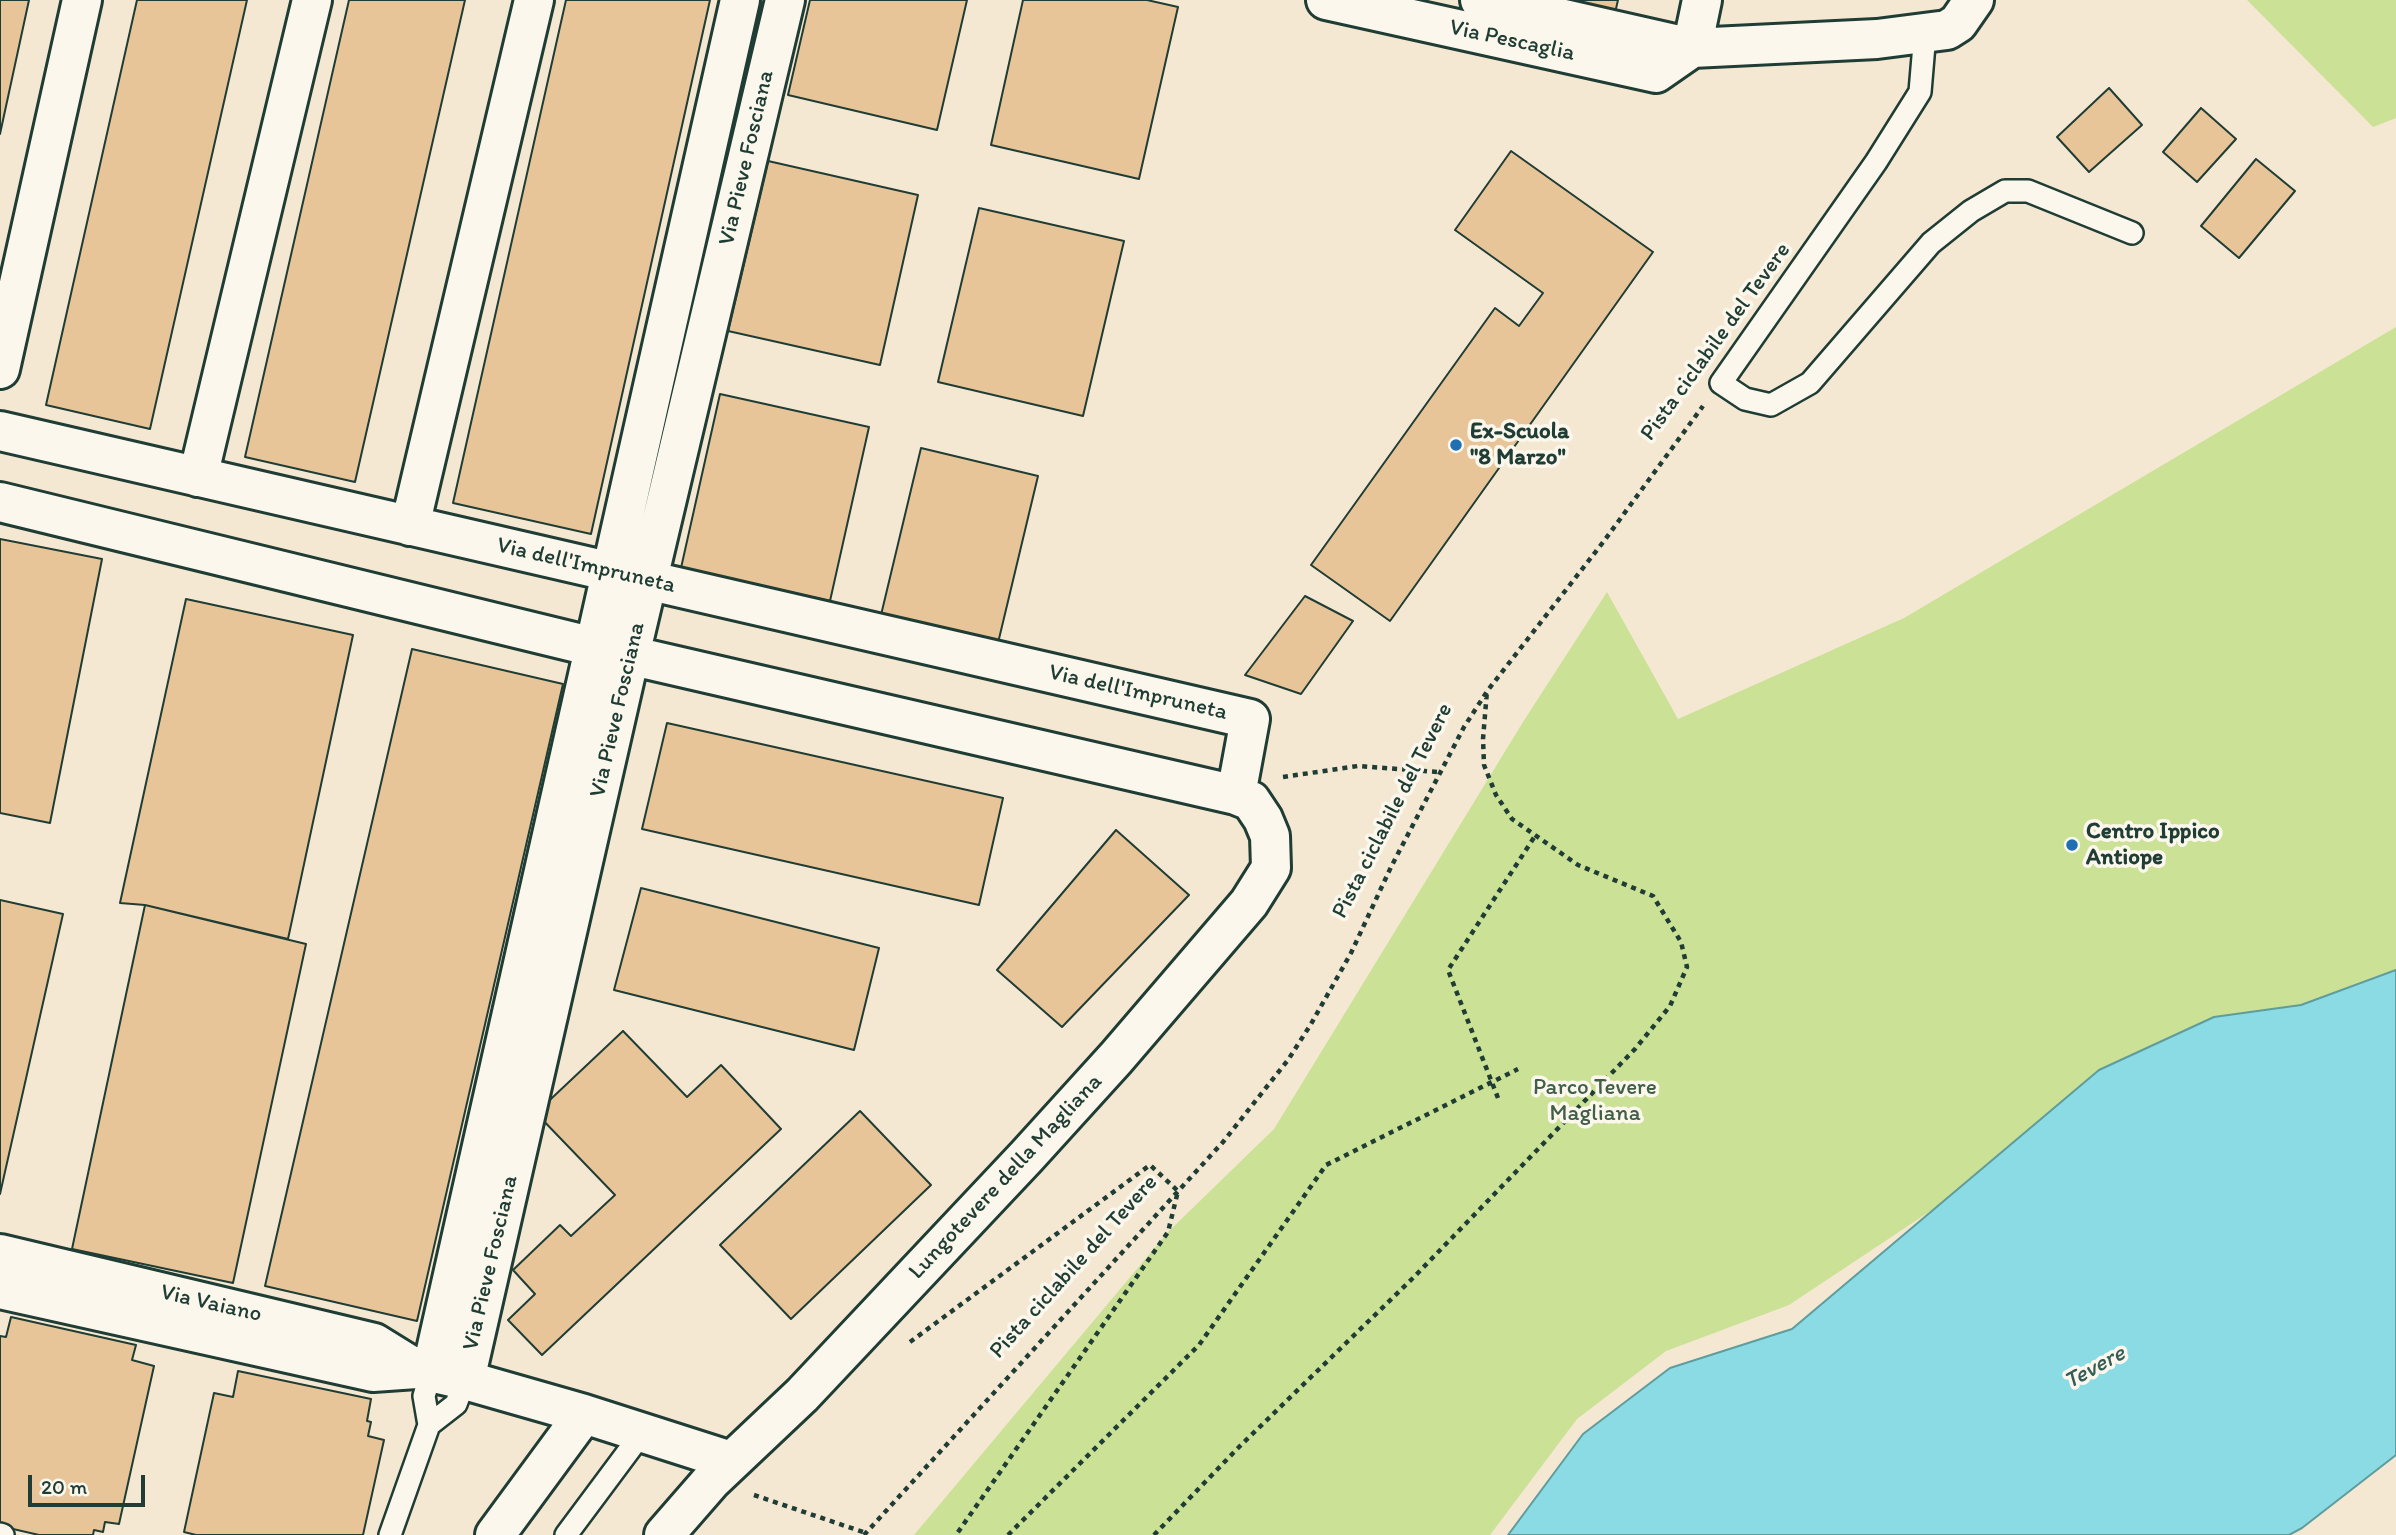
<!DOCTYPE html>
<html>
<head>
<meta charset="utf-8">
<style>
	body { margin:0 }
	#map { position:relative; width:2396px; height:1535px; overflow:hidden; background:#f5e8d3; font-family:Itim,sans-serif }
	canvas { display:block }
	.scale { position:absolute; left:28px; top:1475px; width:117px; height:32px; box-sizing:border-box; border:4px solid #1f3d34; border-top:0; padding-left:9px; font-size:21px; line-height:24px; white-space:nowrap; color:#1f3d34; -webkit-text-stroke:5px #fbf7ec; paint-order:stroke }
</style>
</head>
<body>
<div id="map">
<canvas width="2396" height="1535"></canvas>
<div class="scale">20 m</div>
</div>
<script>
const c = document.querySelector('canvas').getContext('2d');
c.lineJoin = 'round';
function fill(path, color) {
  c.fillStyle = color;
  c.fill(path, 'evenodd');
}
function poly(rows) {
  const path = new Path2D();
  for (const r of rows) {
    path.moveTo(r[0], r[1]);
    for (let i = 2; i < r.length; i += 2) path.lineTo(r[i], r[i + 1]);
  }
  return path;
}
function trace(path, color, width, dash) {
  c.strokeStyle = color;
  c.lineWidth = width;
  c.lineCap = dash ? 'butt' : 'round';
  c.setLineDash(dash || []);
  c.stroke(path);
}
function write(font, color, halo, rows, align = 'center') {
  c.font = font + ' Itim,sans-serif';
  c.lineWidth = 7;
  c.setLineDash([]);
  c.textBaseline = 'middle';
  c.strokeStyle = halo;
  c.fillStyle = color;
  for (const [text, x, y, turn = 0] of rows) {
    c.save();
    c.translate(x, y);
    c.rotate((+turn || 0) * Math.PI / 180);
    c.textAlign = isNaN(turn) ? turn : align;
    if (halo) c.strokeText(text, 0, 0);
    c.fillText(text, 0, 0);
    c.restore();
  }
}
const green = poly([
	[2247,0,2396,0,2396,118,2373,127],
	[2396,327,2396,970,2301,1005,2214,1017,2099,1070,1947,1200,1789,1305,1666,1351,1577,1419,1490,1535,914,1535,1168,1232,1274,1129,1523,722,1607,592,1678,719,1904,618]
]);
const water = poly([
	[2396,970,2396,1455,2302,1528,2289,1535,1508,1535,1583,1434,1670,1368,1792,1329,2099,1070,2214,1017,2301,1005,2396,970]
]);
const building = poly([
	[0,0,29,0,0,134,0,0],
	[137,0,247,0,150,429,46,405,137,0],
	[349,0,465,0,355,482,245,457,349,0],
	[566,0,710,0,591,534,453,503,566,0],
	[810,0,967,0,937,130,788,95,810,0],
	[1023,0,1147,0,1178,7,1139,179,991,145,1023,0],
	[1566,0,1618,0,1615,13,1566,0],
	[2109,88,2142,125,2089,172,2057,137,2109,88],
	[2201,108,2236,139,2197,182,2163,152,2201,108],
	[1511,151,1653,252,1390,621,1311,565,1495,308,1519,326,1543,293,1455,230,1511,151],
	[2256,159,2295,191,2239,258,2201,226,2256,159],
	[768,161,918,195,880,365,728,331,768,161],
	[979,208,1124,241,1083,416,938,382,979,208],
	[720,394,869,427,830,601,681,568,720,394],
	[921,448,1038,476,998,643,881,615,921,448],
	[0,539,102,559,50,823,0,813,0,539],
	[1305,596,1353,621,1301,694,1245,675,1305,596],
	[186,599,353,635,288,939,145,905,120,903,186,599],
	[412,649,563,684,417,1321,265,1286,412,649],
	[667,723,1003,798,979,905,642,829,667,723],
	[1116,830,1189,895,1062,1027,997,970,1116,830],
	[641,888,879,948,854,1050,614,990,641,888],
	[0,900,63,914,0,1194,0,900],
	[145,905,306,944,233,1283,72,1249,145,905],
	[623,1031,687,1097,721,1065,781,1129,542,1355,508,1320,535,1294,513,1270,560,1225,571,1236,615,1195,536,1113,623,1031],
	[860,1111,931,1185,791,1319,720,1245,860,1111],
	[11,1317,136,1345,132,1360,154,1366,119,1524,105,1522,103,1532,94,1530,93,1535,39,1535,0,1526,0,1336,6,1337,11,1317],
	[238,1371,371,1399,367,1421,371,1422,368,1436,384,1440,363,1535,196,1535,184,1532,214,1393,233,1397,238,1371]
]);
const path = poly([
	[1283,777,1358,766,1438,772],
	[1498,1098,1448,970,1535,836],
	[910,1342,1150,1165,1178,1191,1168,1232,956,1535],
	[754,1495,866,1533],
	[864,1535,1223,1142,1288,1060,1311,1024,1351,953,1391,867,1464,727,1488,690,1604,541,1703,406],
	[1008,1535,1199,1345,1326,1165,1518,1069],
	[1154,1535,1238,1448,1413,1278,1635,1049,1670,1006,1687,967,1681,942,1653,896,1578,865,1512,819,1496,795,1484,765,1483,739,1487,691]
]);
const service = poly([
	[1925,33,1920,92,1876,162,1721,383,1745,399,1771,405,1810,383,1931,243,1971,211,2005,191,2028,191,2132,233],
	[429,1425,456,1404,465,1380],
	[0,1534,3,1535],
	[390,1535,429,1425,424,1396,431,1373],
	[566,1535,642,1433]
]);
const minor = poly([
	[1326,0,1656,73,1692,48],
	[1480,0,1692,48,1877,39,1947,30,1958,23,1974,0],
	[1692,48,1702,0],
	[0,369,82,0],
	[0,431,1250,719,1236,795,594,647,0,502],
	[198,477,312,0],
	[410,526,534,0],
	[0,1254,374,1343,416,1369,465,1380,584,1414,731,1461],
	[0,1289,373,1372,416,1369],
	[431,1373,740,0],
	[465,1380,630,655,785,0],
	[495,1535,584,1414],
	[664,1535,711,1481,802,1395,1027,1156,1116,1058,1249,903,1271,868,1270,836,1263,819,1251,801,1236,795]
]);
const markers = [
	[1456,445,7,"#1f6fb2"],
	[2072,845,7,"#1f6fb2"]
];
const streetNames = [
	["Via Pescaglia",1512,41,12],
	["Via Pieve Fosciana",747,158,-77],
	["Pista ciclabile del Tevere",1716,342,-54],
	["Via dell'Impruneta",586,566,13],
	["Via dell'Impruneta",1138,693,13],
	["Via Pieve Fosciana",618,710,-77],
	["Pista ciclabile del Tevere",1393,811,-63],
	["Lungotevere della Magliana",1006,1177,-47],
	["Via Pieve Fosciana",491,1263,-77],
	["Pista ciclabile del Tevere",1074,1267,-48],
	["Via Vaiano",211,1304,13]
];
const poiNames = [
	["Ex-Scuola",1470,432],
	["\"8 Marzo\"",1470,458],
	["Centro Ippico",2086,832],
	["Antiope",2086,858]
];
const parkNames = [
	["Parco Tevere",1595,1088],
	["Magliana",1595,1114]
];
const waterNames = [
	["Tevere",2095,1368,-29]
];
fill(green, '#cae196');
fill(water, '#8adbe3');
trace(water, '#5f9c9d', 2);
fill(building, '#e8c599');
trace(building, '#1f3d34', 2);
trace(service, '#1f3d34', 26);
trace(minor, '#1f3d34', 44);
trace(path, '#1f3d34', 4.5, [5, 5]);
trace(service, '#fbf7ec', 21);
trace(minor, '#fbf7ec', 38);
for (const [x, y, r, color] of markers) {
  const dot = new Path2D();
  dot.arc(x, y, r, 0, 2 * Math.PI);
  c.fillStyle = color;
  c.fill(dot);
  trace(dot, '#fbf7ec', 2.5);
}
write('23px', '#1f3d34', '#fbf7ec', streetNames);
write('bold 23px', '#1f3d34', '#fbf7ec', poiNames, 'left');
write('23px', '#415e48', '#fbf7ec', parkNames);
write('italic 24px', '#345d57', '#fbf7ec', waterNames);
</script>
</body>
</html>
